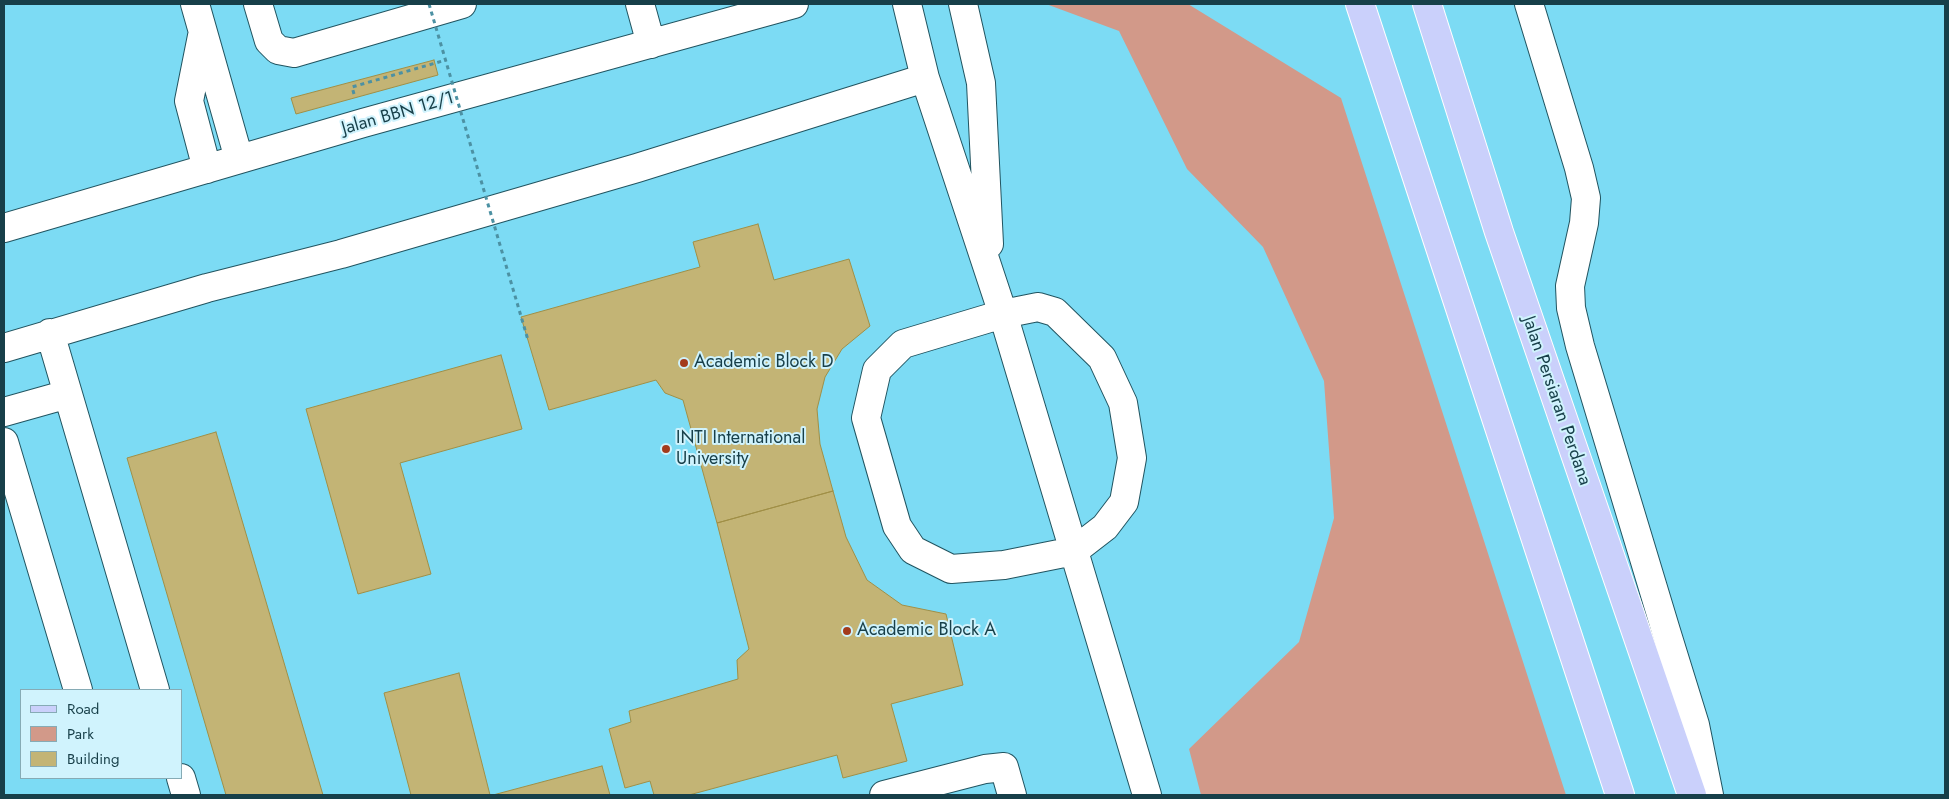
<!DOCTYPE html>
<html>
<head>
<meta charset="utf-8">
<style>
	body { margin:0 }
	#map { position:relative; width:1949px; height:799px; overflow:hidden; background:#7cdbf4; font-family:Jost,sans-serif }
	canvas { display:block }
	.frame { position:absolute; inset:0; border:5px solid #173f49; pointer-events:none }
	.legend { position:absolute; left:20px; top:689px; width:162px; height:90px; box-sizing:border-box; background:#d0f3fd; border:1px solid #86abb5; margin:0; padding:6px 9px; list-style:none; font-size:15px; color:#173f49 }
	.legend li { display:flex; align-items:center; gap:10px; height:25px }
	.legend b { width:25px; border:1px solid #86abb5 }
</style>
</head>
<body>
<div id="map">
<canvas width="1949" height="799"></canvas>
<div class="frame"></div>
<ul class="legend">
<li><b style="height:6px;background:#cad0fb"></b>Road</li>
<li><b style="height:14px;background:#d29989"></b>Park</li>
<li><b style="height:14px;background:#c3b475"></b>Building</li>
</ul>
</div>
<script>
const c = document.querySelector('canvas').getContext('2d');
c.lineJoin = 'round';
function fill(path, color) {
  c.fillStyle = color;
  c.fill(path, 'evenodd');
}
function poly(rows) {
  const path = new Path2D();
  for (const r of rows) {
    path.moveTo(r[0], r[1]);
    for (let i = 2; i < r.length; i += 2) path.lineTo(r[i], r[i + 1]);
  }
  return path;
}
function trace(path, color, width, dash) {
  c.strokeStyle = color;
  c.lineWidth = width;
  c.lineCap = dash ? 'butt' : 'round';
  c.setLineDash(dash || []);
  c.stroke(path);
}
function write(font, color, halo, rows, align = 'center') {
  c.font = font + ' Jost,sans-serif';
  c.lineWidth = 4;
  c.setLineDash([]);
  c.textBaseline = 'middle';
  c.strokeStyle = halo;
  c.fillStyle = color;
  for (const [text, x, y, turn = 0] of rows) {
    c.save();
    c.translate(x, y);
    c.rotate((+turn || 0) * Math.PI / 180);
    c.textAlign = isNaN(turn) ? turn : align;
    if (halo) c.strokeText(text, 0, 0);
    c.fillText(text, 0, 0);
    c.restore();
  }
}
const green = poly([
	[1046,4,1188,4,1341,98,1566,795,1201,795,1189,749,1299,642,1334,518,1324,381,1263,247,1187,169,1119,31]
]);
const building = poly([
	[434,60,438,75,296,114,291,98,434,60],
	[758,224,774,280,849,259,870,326,842,349,825,377,817,409,820,444,833,491,717,523,683,400,665,393,656,380,549,410,521,317,700,267,693,242,758,224],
	[501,355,522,429,400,463,431,574,358,594,306,409,501,355],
	[216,432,323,795,226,795,127,458,216,432],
	[833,491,846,537,867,580,902,605,946,614,963,685,891,704,907,761,843,778,837,755,689,795,654,795,650,781,625,788,609,729,631,722,629,711,738,679,737,660,749,649,717,523,833,491],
	[459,673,490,795,411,795,384,693,459,673],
	[602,766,610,795,493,795,602,766]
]);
const path = poly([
	[354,94,352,87,446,60]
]);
const minor = poly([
	[195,4,239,159],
	[258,4,269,41,278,50,294,53,462,4],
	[640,4,651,44],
	[907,4,925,78,1003,314,1147,795],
	[963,4,981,83,989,244],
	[1529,4,1579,168,1586,198,1584,223,1570,286,1571,308,1580,346,1666,631,1695,725,1709,795],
	[202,36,189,101,207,169],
	[4,228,363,123,794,4],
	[1038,307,1055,312,1102,358,1123,403,1132,458,1124,502,1105,527,1074,551,1004,565,951,569,913,550,897,526,866,418,877,370,903,344,1003,314,1038,307],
	[50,333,155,690],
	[4,348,207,288,341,254,637,168,925,78],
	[4,412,68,394],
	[4,442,78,690],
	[181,778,186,795],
	[884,795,985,769,1004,767,1012,795]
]);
const major = poly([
	[1360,4,1620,795],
	[1427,4,1499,232,1692,795]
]);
const pathBridge = poly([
	[429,4,528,340]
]);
const markers = [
	[684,363,5,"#a33b1c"],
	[666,449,5,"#a33b1c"],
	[847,631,5,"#a33b1c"]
];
const streetNames = [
	["Jalan BBN 12/1",398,114,-16],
	["Jalan Persiaran Perdana",1556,401,71]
];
const poiNames = [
	["Academic Block D",694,363],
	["INTI International",676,439],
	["University",676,460],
	["Academic Block A",857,631]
];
fill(green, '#d29989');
fill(building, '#c3b475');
trace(building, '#a08f46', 1);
trace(minor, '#215460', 30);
trace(major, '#fff', 30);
trace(path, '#4c91a3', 3, [4, 4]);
trace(minor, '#fff', 28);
trace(major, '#cad0fb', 28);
trace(pathBridge, '#4c91a3', 3, [4, 4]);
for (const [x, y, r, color] of markers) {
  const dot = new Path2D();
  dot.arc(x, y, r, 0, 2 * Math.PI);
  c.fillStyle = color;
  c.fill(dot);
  trace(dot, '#d0f3fd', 2);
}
write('18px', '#173f49', '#d0f3fd', streetNames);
write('18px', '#173f49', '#d0f3fd', poiNames, 'left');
</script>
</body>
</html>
